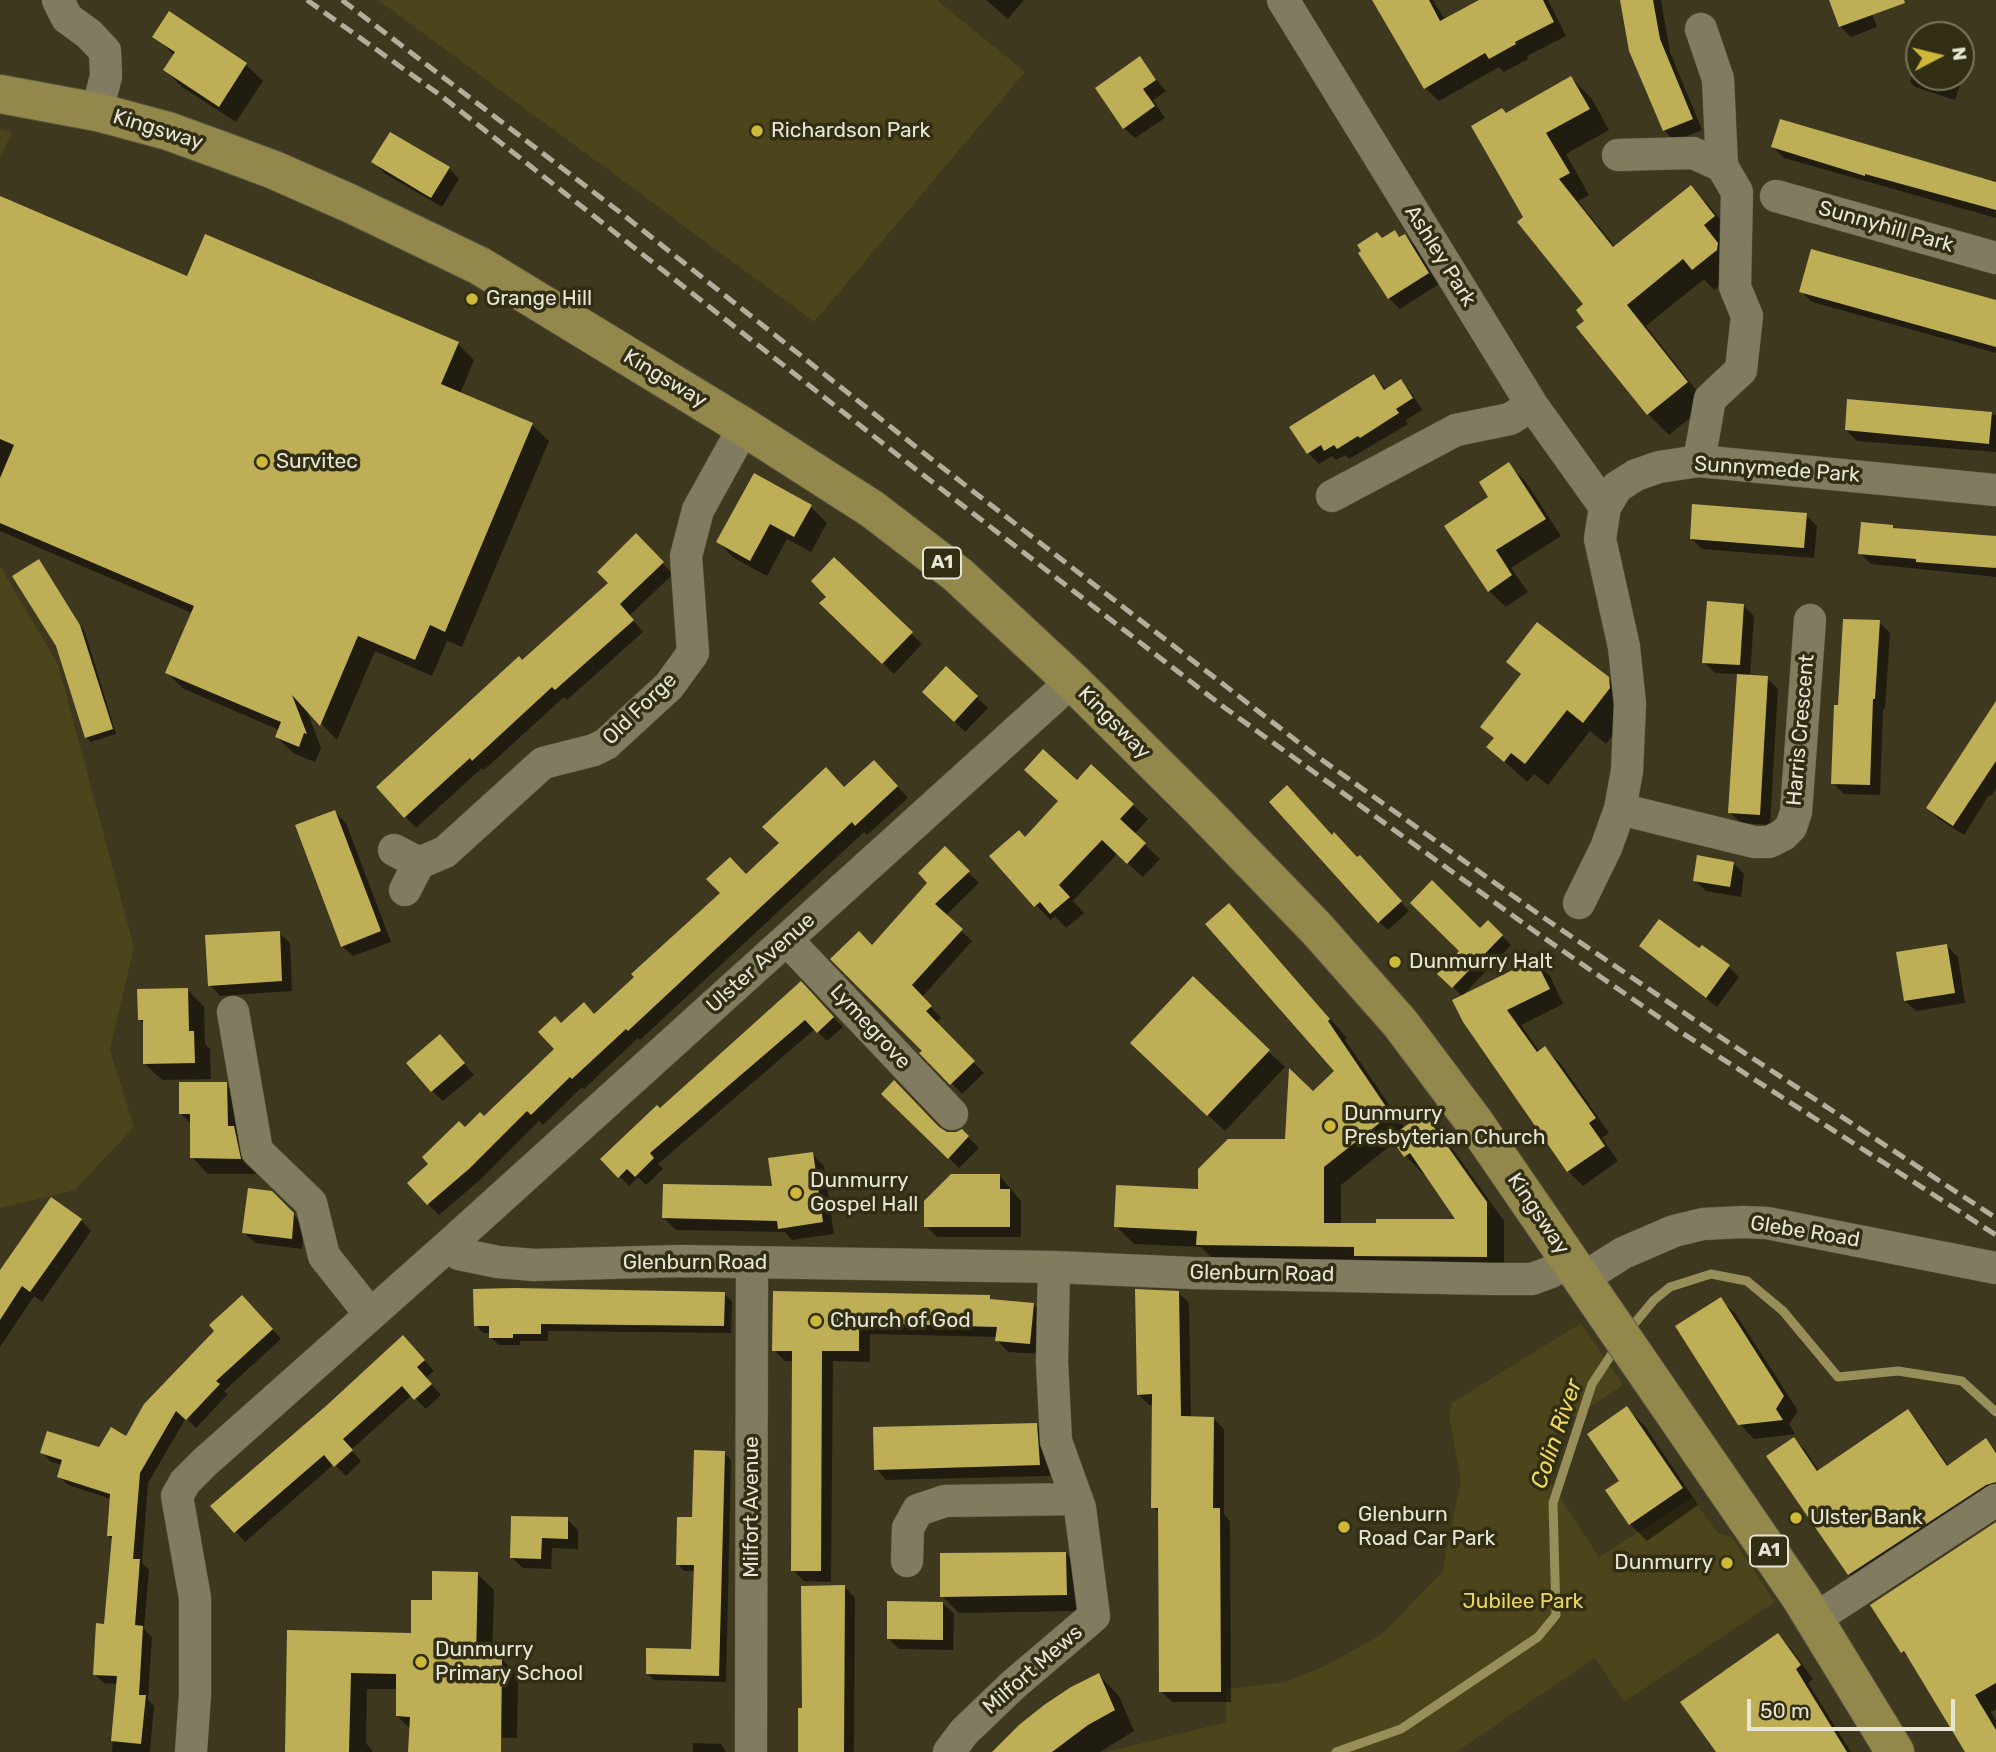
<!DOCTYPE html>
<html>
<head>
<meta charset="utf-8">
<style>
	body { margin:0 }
	#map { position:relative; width:1996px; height:1752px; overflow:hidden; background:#3d381e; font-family:Rubik,sans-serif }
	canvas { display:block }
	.north { position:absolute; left:1905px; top:21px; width:70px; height:70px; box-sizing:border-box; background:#322e14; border:2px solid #7a7761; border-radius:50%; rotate:83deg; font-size:19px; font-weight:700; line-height:28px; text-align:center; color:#e7e5d5 }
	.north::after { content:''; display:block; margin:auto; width:24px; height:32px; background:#ceb837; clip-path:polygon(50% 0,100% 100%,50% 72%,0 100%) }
	.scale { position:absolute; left:1747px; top:1699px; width:208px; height:32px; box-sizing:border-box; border:4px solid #e7e5d5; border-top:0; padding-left:9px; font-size:21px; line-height:24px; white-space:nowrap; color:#e7e5d5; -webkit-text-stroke:5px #322e14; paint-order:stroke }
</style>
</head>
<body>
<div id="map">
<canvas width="1996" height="1752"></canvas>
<div class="north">N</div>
<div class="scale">50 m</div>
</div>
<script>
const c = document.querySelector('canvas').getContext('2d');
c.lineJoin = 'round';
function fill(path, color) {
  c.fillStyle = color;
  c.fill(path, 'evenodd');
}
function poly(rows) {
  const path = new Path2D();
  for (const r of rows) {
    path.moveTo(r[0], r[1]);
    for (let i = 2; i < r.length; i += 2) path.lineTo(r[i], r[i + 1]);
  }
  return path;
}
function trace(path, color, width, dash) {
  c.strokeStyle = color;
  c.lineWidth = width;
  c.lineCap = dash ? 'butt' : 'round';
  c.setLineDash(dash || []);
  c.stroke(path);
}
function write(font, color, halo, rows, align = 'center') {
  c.font = font + ' Rubik,sans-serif';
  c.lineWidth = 7;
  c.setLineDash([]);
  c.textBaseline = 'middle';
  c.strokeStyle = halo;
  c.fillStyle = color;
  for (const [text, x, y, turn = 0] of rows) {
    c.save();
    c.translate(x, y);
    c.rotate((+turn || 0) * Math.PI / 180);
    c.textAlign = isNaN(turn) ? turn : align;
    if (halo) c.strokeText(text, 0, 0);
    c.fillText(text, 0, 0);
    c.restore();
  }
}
const green = poly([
	[378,0,937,0,1025,72,814,322],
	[0,129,12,132,0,158],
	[0,566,58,664,134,947,110,1050,134,1127,75,1190,0,1208],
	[1581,1323,1623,1385,1558,1428,1544,1473,1599,1557,1692,1498,1718,1533,1732,1537,1775,1602,1624,1702,1595,1658,1456,1752,1106,1752,1226,1722,1226,1689,1286,1682,1327,1665,1382,1634,1442,1572,1461,1481,1449,1416,1452,1403]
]);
const shadow = poly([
	[986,0,1024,0,1008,19],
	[1383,0,1433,0,1445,20,1482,0,1548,0,1566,36,1527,56,1528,59,1504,72,1499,67,1439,101,1425,88],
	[1622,0,1661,0,1670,52,1702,130,1675,141,1664,130,1631,51],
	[1831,0,1867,0,1877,27,1851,37,1840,26],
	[170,14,246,65,263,81,236,122,182,87,165,70,175,56,155,36],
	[1139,59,1166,91,1153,100,1165,118,1135,138,1124,128],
	[1916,63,1919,64,1919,77,1956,77,1961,81,1955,100,1915,87,1910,82],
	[1571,78,1592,99,1609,130,1566,154,1589,195,1578,201,1616,248,1691,187,1711,208,1734,237,1737,271,1714,290,1704,279,1646,326,1707,404,1669,435,1648,414,1579,328,1586,321,1585,305,1526,218,1507,115],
	[1773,147,1984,180,1984,178,1996,181,1996,218,1784,158],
	[374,162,449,168,459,179,442,207,384,173],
	[0,198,188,278,458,344,474,360,460,394,532,425,549,441,462,647,447,641,432,676,375,651,337,740,306,708,321,748,315,762,293,753,277,737,279,730,184,689,167,673,192,613,0,531],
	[1394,232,1401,238,1405,236,1416,247,1439,284,1400,309,1389,298,1360,254],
	[1801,291,1996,302,1996,353,1812,302],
	[1374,376,1387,390,1400,381,1411,392,1422,410,1406,420,1408,424,1349,459,1345,455,1336,460,1332,456,1319,464,1308,453],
	[1849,401,1996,415,1996,452,1857,441,1846,430],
	[1509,465,1525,481,1561,536,1511,568,1528,592,1506,607,1489,591,1491,497],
	[811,507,827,523,811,552,787,539,767,576,734,558,718,542],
	[1806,515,1817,526,1814,558,1702,549,1691,538],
	[1893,527,1895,530,1996,538,1996,577,1871,564,1860,553],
	[636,536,673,574,629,616,643,632,567,700,564,697,484,770,482,768,416,828,378,787,610,584],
	[834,560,922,644,894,674,822,603,829,597],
	[43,566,85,632,116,734,91,742,86,737],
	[1743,605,1754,616,1750,677,1767,678,1778,689,1770,825,1741,823,1730,813,1738,674,1715,673,1704,662],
	[1879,622,1890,633,1885,709,1883,709,1880,795,1844,794,1833,783,1840,707],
	[1508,662,1608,679,1630,701,1631,711,1606,744,1590,731,1548,785,1534,774,1527,782,1489,747,1495,739,1483,727,1522,676],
	[947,668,988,708,965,732,925,692],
	[1996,703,1996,789,1991,796,1989,795,1964,835,1939,819,1928,808],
	[885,773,908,798,867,835,864,832,640,1040,638,1038,584,1089,582,1087,543,1125,539,1121,481,1179,439,1215,428,1204,465,1129,484,1119,557,1049,561,1025,595,1016,781,843,845,789],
	[1077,783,1133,805,1148,819,1134,835,1160,859,1143,877,1117,854,1073,901,1084,913,1066,928,1055,916,1050,920,992,856,1026,839],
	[335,812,346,823,391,942,353,956,342,946],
	[1332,837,1357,859,1368,866,1409,911,1388,930,1379,922],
	[945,849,979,883,945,916,972,941,922,997,941,1018,936,1023,984,1073,962,1094,922,1053,924,1051,872,947,930,883],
	[1733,863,1744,874,1741,897,1706,891,1695,881],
	[1488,922,1511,945,1462,996,1439,973],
	[1246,923,1347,1038,1345,1040,1405,1128,1424,1115,1441,1133,1504,1221,1504,1274,1216,1262,1201,1247,1134,1244,1116,1226,1200,1191,1287,1141,1313,1094,1336,1072],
	[1395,1142,1406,1156,1423,1174,1425,1173,1458,1221,1341,1225,1341,1185],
	[279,933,290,943,292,991,220,996,210,985],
	[1641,946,1700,951,1729,967,1739,977,1717,1007],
	[1947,946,1958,957,1965,1003,1916,1011,1905,1001],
	[1535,962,1550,976,1563,1004,1521,1025,1540,1052,1545,1048,1560,1063,1609,1133,1602,1138,1618,1161,1583,1186,1568,1171,1464,1021],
	[801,984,843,1027,827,1041,815,1029,658,1164,663,1169,646,1185,638,1177,629,1186,603,1159,660,1111],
	[188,990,204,1007,205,1044,210,1049,211,1079,162,1080,145,1064,144,1024,140,1020],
	[450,1047,474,1075,443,1101,432,1091],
	[1268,1051,1285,1067,1225,1131,1148,1059],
	[226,1084,242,1101,257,1174,208,1174,192,1157,192,1125,180,1113],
	[883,1094,947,1133,962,1131,979,1148,959,1168],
	[812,1154,824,1166,834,1234,792,1240,785,1232,676,1230,664,1218,775,1188],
	[999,1175,1021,1201,1021,1237,937,1237,926,1226],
	[271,1193,304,1225,302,1249,255,1243,244,1232],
	[81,1220,91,1231,42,1302,34,1296,0,1347,0,1273],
	[775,1293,989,1297,993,1301,1034,1305,1045,1316,1041,1354,1008,1352,997,1340,997,1337,870,1334,870,1362,833,1361,831,1582,804,1581,793,1570,794,1361,785,1361,774,1350],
	[1179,1293,1189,1303,1191,1418,1213,1418,1224,1429,1224,1514,1230,1521,1231,1702,1172,1702,1161,1691,1160,1514,1153,1507,1154,1405,1149,1405,1138,1394],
	[724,1294,732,1301,731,1333,548,1331,548,1341,520,1341,520,1345,499,1345,491,1338,491,1333,483,1333,476,1325],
	[1720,1299,1735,1313,1798,1411,1789,1424,1795,1434,1754,1439,1740,1424],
	[251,1306,281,1339,224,1391,228,1394,196,1428,186,1418,148,1483,142,1563,149,1570,144,1629,152,1637,148,1700,154,1706,150,1752,112,1752,118,1684,104,1683,94,1674,105,1625,113,1540,108,1535,111,1499,68,1485,59,1476,62,1465,51,1462,42,1452,100,1450,127,1438],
	[412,1347,434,1371,426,1378,441,1395,426,1409,412,1395,351,1450,361,1461,346,1476,334,1464,245,1542,213,1506],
	[1627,1409,1644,1425,1698,1505,1647,1541,1630,1524],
	[1907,1411,1919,1423,1949,1467,1986,1440,1996,1451,1996,1498,1861,1586,1849,1574,1769,1456,1794,1439,1806,1451,1819,1471],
	[1036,1424,1047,1435,1050,1476,886,1480,876,1469],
	[724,1453,731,1460,726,1682,654,1680,647,1673,693,1651,696,1571,684,1571,678,1564,694,1519],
	[567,1519,578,1530,578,1549,552,1548,551,1569,523,1568,512,1558],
	[1996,1524,1996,1709,1991,1712,1996,1721,1996,1752,1967,1752,1913,1663,1902,1651],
	[1066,1553,1082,1570,1083,1611,959,1613,942,1596],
	[477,1574,494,1590,492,1659,502,1659,518,1676,517,1738,428,1736,414,1732,397,1716,398,1689,367,1689,366,1743,373,1752,287,1752,289,1632,412,1635,433,1602],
	[845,1587,855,1598,854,1752,799,1752],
	[943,1603,954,1614,953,1650,899,1649,888,1638],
	[1778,1635,1791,1649,1813,1679,1808,1683,1851,1752,1718,1752],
	[1099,1675,1119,1696,1134,1731,1100,1752,996,1752],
	[693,1743,721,1744,726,1752,693,1752]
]);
const stream = poly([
	[1629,1330,1654,1300,1670,1287,1711,1274,1747,1281,1783,1311,1838,1377,1898,1371,1962,1381,1996,1412],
	[1336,1752,1401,1729,1538,1637,1556,1615,1553,1503,1592,1384,1617,1346]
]);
const building = poly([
	[1372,0,1429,0,1440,21,1479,0,1543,0,1554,22,1515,42,1516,44,1489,59,1485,53,1424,89],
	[1620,0,1653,0,1660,39,1693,119,1663,131,1629,51],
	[1829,0,1904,0,1905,3,1839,27],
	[169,11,247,63,219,107,163,70,175,52,152,37],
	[1140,56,1156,80,1143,89,1155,106,1123,129,1095,88],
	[1571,76,1590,109,1546,133,1570,173,1559,179,1613,247,1691,185,1715,216,1704,225,1718,243,1717,250,1692,270,1683,259,1627,305,1688,382,1647,415,1576,327,1584,321,1576,310,1583,304,1517,222,1523,217,1471,126,1502,108,1506,113],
	[1780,119,1996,182,1996,210,1865,174,1865,176,1771,147],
	[390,132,450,167,431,198,371,162],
	[0,196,187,276,205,234,459,342,441,384,533,423,445,632,430,625,415,660,358,636,320,726,292,695,307,734,304,733,299,747,275,737,281,722,165,673,194,606,0,523,0,478,14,445,0,439],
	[1395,230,1399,237,1405,234,1429,273,1388,299,1358,253,1361,251,1357,245,1377,232,1382,238],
	[1811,249,1996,300,1996,347,1799,292],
	[1374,374,1384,390,1401,379,1413,398,1396,409,1399,413,1360,438,1358,436,1337,449,1334,445,1324,451,1321,445,1307,454,1289,427],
	[1847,399,1992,412,1989,444,1845,430],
	[1509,462,1546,519,1496,550,1512,575,1488,592,1444,526,1488,497,1479,482],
	[754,473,812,505,794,537,770,524,750,561,716,542],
	[1692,504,1807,513,1804,548,1690,539],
	[1861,522,1893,525,1893,528,1996,536,1996,568,1916,562,1916,559,1858,554],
	[636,533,664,562,620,604,634,620,555,690,552,687,472,761,470,758,404,818,376,787,519,656,522,660,608,583,597,572],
	[834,557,913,632,882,664,819,603,826,597,811,581],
	[39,559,80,625,113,729,85,738,56,646,12,576],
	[1707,601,1744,604,1740,665,1702,663],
	[1843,619,1880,620,1875,699,1873,699,1870,785,1831,784,1834,705,1838,705],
	[1537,622,1609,677,1610,688,1583,723,1567,710,1525,764,1511,753,1504,762,1486,747,1494,738,1480,727,1521,674,1506,662],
	[946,666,978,696,954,722,922,692],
	[1737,674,1768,676,1760,815,1728,813],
	[1996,701,1996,761,1953,826,1926,808],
	[1043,749,1077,780,1091,764,1134,804,1120,819,1146,843,1127,864,1102,840,1059,885,1070,897,1050,914,1040,902,1034,907,989,856,1019,830,1025,837,1058,801,1024,770],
	[874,760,898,786,855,826,852,822,628,1031,626,1029,572,1079,570,1077,531,1115,527,1111,470,1168,427,1205,407,1183,428,1164,422,1157,459,1121,465,1127,480,1112,484,1116,554,1049,538,1032,555,1016,561,1023,584,1002,594,1014,634,977,631,974,720,893,706,879,730,857,746,874,779,843,762,827,826,767,844,787],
	[1287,785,1332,835,1334,832,1357,857,1360,855,1402,901,1378,923,1269,802],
	[335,810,381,931,341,947,295,825],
	[945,846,970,871,935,904,963,929,912,985,932,1006,926,1011,975,1061,950,1085,919,1053,922,1051,830,959,859,931,872,945,927,883,918,873],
	[1697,855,1734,862,1730,887,1693,881],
	[1432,880,1480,928,1488,920,1503,935,1452,988,1437,974,1459,951,1410,903],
	[1229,903,1330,1019,1328,1021,1391,1114,1324,1167,1324,1223,1376,1223,1376,1219,1455,1219,1410,1153,1404,1157,1390,1137,1424,1113,1487,1202,1487,1257,1354,1256,1354,1247,1196,1245,1197,1231,1114,1227,1116,1185,1198,1189,1198,1169,1228,1139,1285,1139,1289,1068,1313,1091,1334,1071,1205,924],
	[1659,919,1699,948,1702,945,1730,965,1706,998,1639,946],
	[280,931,282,981,208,986,205,935],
	[1947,944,1955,993,1904,1001,1896,952],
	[1535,959,1550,989,1507,1010,1537,1052,1545,1046,1596,1118,1589,1123,1605,1146,1567,1172,1463,1022,1452,1000],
	[1193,976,1270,1050,1207,1116,1130,1043],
	[801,981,834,1017,817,1033,805,1020,650,1153,654,1158,635,1177,627,1169,618,1178,600,1159,657,1105,660,1108],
	[188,988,189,1031,194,1031,195,1063,143,1064,143,1020,138,1020,137,989],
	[440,1034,465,1063,431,1092,406,1063],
	[894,1080,939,1127,947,1132,956,1132,962,1129,969,1136,948,1159,881,1094],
	[179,1082,227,1082,228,1126,234,1126,241,1159,190,1158,190,1114,179,1114],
	[813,1152,823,1222,778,1229,777,1221,662,1218,663,1184,772,1186,768,1158],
	[951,1174,1000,1174,1000,1189,1010,1189,1010,1227,924,1227,924,1201],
	[248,1188,272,1191,294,1213,292,1239,242,1233],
	[51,1197,82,1219,30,1292,22,1286,0,1320,0,1270],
	[515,1288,725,1292,724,1326,541,1324,541,1334,513,1334,513,1338,489,1338,489,1326,474,1326,473,1289],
	[1135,1289,1179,1291,1181,1416,1214,1417,1213,1508,1220,1508,1221,1692,1159,1692,1158,1508,1151,1508,1152,1394,1137,1395],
	[773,1291,990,1295,990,1299,1034,1303,1030,1344,995,1341,997,1327,859,1323,859,1351,822,1351,821,1571,791,1571,792,1351,772,1351],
	[242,1295,273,1329,216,1381,220,1384,186,1420,176,1411,140,1473,133,1559,140,1559,135,1625,143,1626,139,1695,146,1695,141,1744,111,1741,117,1676,93,1675,96,1623,104,1624,112,1536,107,1536,110,1494,57,1477,62,1460,40,1453,47,1431,99,1447,111,1427,126,1436,144,1404,214,1331,209,1325],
	[1721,1297,1784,1396,1776,1409,1783,1420,1738,1425,1675,1326],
	[403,1335,425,1360,417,1367,432,1384,414,1400,402,1386,343,1439,353,1450,334,1467,324,1455,234,1533,210,1506,326,1406],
	[1627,1406,1683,1488,1629,1525,1605,1490,1619,1481,1587,1434],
	[1908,1409,1947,1466,1986,1438,1996,1453,1996,1482,1986,1485,1848,1575,1766,1456,1794,1437,1817,1471],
	[1037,1423,1040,1465,874,1470,873,1427],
	[694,1450,725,1451,719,1676,646,1674,646,1648,691,1649,694,1565,676,1565,677,1517,692,1517],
	[511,1516,568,1517,568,1539,542,1538,541,1559,510,1558],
	[1996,1522,1996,1683,1975,1695,1996,1730,1996,1752,1965,1752,1904,1651,1901,1653,1870,1605],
	[1066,1552,1067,1595,940,1597,940,1553],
	[432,1571,478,1572,476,1657,502,1657,501,1752,408,1752,410,1717,396,1716,396,1674,351,1673,349,1752,285,1752,287,1630,411,1633,411,1600,432,1600],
	[845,1585,844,1752,798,1752,798,1708,802,1708,801,1586],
	[887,1601,943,1602,943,1640,887,1639],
	[1778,1633,1801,1665,1796,1669,1847,1752,1716,1752,1680,1702],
	[1099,1673,1115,1710,1088,1725,1052,1752,992,1752,1019,1725,1044,1705,1071,1687]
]);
const minor = poly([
	[58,0,67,18,89,34,105,51,106,76,97,112],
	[1283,0,1532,405,1605,507],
	[1701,29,1718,79,1722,166],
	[1618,155,1693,153,1722,166,1737,192,1735,287,1747,316,1741,370,1710,399,1699,461],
	[1776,196,1996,258],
	[1332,496,1456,430,1510,419,1532,405],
	[1620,809,1754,842,1769,842,1783,835,1791,827,1796,812,1810,620],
	[394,850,419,863,445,852,543,763,594,750,606,744,669,686,693,653,686,556,698,510,744,427],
	[405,890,419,863],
	[1579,903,1606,848,1620,809,1627,771,1630,704,1624,647,1600,539,1605,507,1617,487,1636,475,1659,467,1699,461,1996,490],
	[787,940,952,1114],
	[233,1012,257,1151,311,1203,324,1256,370,1314],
	[449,1245,1072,681],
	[1582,1279,1623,1253,1674,1231,1703,1224,1743,1222,1767,1223,1996,1268],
	[907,1561,908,1528,918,1510,945,1501,1077,1499],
	[1815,1619,1996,1500],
	[191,1752,195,1695,195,1598,177,1496,185,1482,205,1462,449,1245,459,1254,498,1262,534,1265,681,1261,1054,1267,1192,1273,1492,1279,1532,1279,1551,1272,1570,1261],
	[751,1752,752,1263],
	[949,1752,964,1732,1013,1685,1094,1616,1080,1508,1056,1441,1052,1362,1054,1267]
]);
const major = poly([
	[0,94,97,112,168,131,223,151,274,170,349,203,480,266,744,427,872,509,958,575,1072,681,1202,810,1317,929,1400,1023,1475,1123,1801,1598,1895,1752]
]);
const rail = poly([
	[307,0,440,95,918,471,1225,708,1537,933,1676,1029,1996,1235],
	[342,0,621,213,930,458,1315,755,1547,920,1708,1029,1996,1218]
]);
const markers = [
	[757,131,7,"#ceb837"],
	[472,299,7,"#ceb837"],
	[262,462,7,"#ceb837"],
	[1395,962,7,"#ceb837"],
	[1330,1126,7,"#ceb837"],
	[796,1193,7,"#ceb837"],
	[816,1321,7,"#ceb837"],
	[1796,1518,7,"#ceb837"],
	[1344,1527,7,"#ceb837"],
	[1727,1563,7,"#ceb837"],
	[421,1662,7,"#ceb837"]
];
const shields = [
	[942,563,38],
	[1769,1551,38]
];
const shieldNames = [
	["A1",942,563],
	["A1",1769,1551]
];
const streetNames = [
	["Kingsway",158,130,17],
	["Sunnyhill Park",1886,227,16],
	["Ashley Park",1440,256,58],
	["Kingsway",665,379,31],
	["Sunnymede Park",1777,470,4],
	["Old Forge",640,709,-44],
	["Kingsway",1114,723,45],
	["Harris Crescent",1801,730,-85],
	["Ulster Avenue",761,963,-42],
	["Lymegrove",870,1027,47],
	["Kingsway",1538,1214,56],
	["Glebe Road",1805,1232,9],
	["Glenburn Road",695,1263],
	["Glenburn Road",1262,1274,1],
	["Milfort Avenue",752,1507,-90],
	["Milfort Mews",1033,1670,-41]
];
const poiNames = [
	["Richardson Park",771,131],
	["Grange Hill",486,299],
	["Survitec",276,462],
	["Dunmurry Halt",1409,962],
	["Dunmurry",1344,1114],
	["Presbyterian Church",1344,1138],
	["Dunmurry",810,1181],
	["Gospel Hall",810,1205],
	["Church of God",830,1321],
	["Glenburn",1358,1515],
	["Road Car Park",1358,1539],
	["Ulster Bank",1810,1518],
	["Dunmurry",1713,1563,"right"],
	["Dunmurry",435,1650],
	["Primary School",435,1674]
];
const parkNames = [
	["Jubilee Park",1523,1602]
];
const waterNames = [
	["Colin River",1557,1434,-71]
];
fill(green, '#4c441a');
fill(shadow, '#0007');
trace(stream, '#978e5a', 9);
fill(building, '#beae56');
trace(minor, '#5b563f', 33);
trace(major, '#5b563f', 40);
trace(minor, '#817c60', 32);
trace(major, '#92884c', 38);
trace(rail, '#b1ae9b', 5, [14, 7]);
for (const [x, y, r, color] of markers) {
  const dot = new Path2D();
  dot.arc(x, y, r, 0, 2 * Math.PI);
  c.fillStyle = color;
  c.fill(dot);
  trace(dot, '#322e14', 2.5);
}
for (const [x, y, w] of shields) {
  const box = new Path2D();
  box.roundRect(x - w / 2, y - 15.5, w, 31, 5);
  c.fillStyle = '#322e14';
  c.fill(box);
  trace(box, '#e7e5d5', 2);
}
write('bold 19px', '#e7e5d5', null, shieldNames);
write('21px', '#e7e5d5', '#322e14', streetNames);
write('21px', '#e7e5d5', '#322e14', poiNames, 'left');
write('21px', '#ecd65e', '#322e14', parkNames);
write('italic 23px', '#efd961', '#322e14', waterNames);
</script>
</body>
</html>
